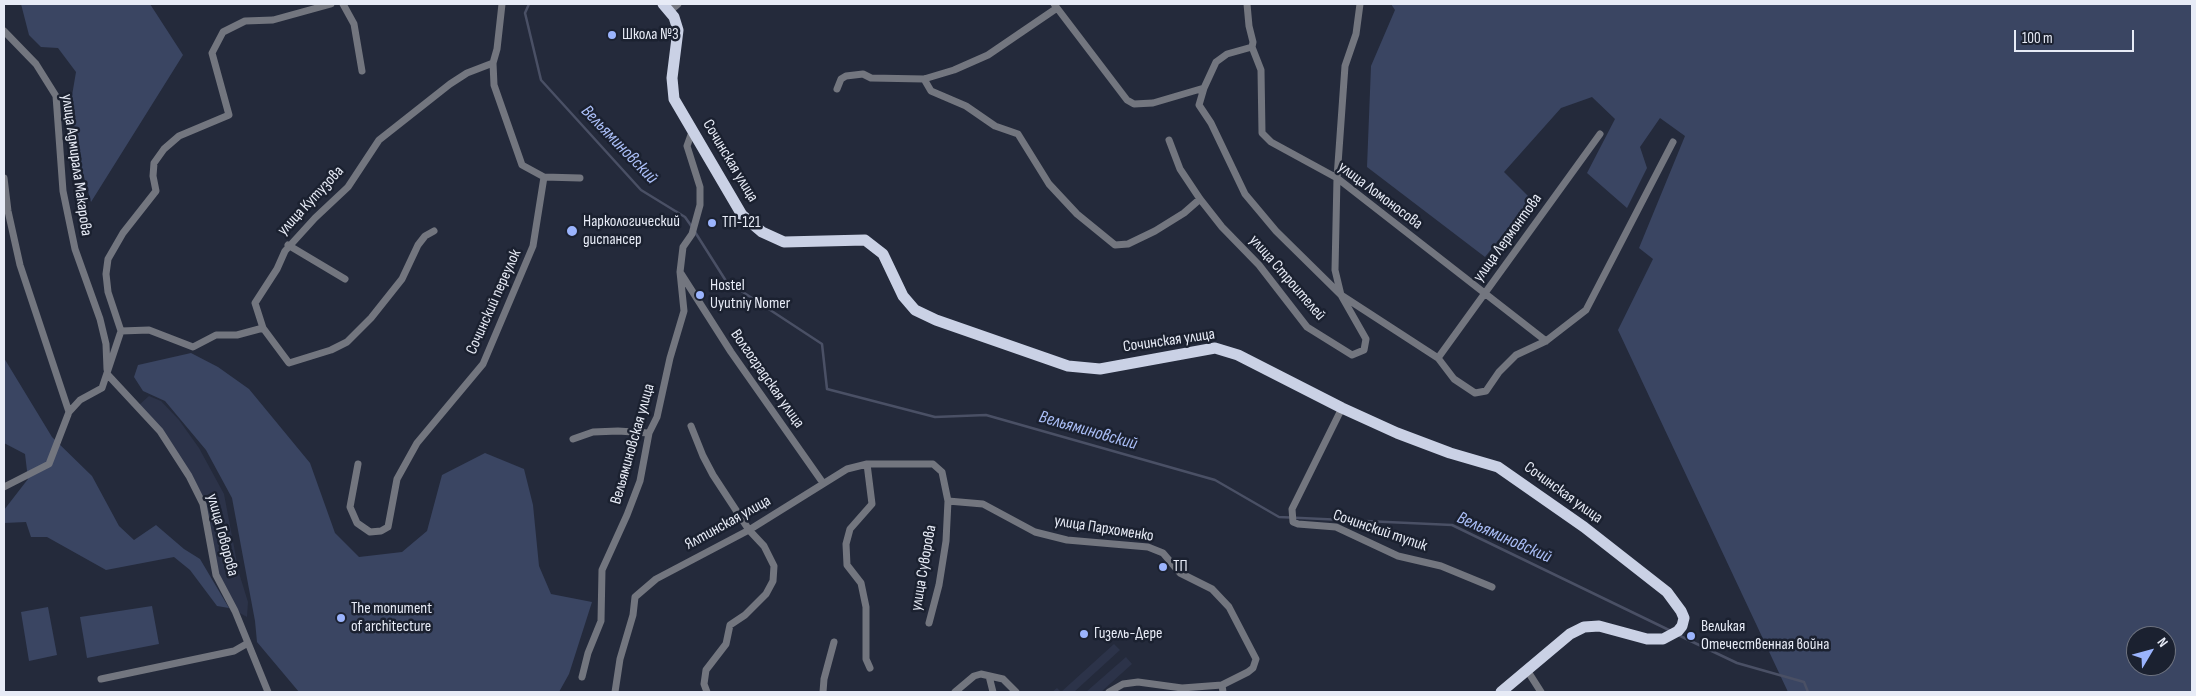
<!DOCTYPE html>
<html>
<head>
<meta charset="utf-8">
<style>
	body { margin:0 }
	#map { position:relative; width:2196px; height:696px; overflow:hidden; background:#242a3b; font-family:"Sofia Sans Condensed",sans-serif }
	canvas { display:block }
	.frame { position:absolute; inset:0; border:5px solid #e7ebf6; pointer-events:none }
	.north { position:absolute; left:2126px; top:626px; width:50px; height:50px; box-sizing:border-box; background:#1b2130; border:1px solid #6d727f; border-radius:50%; rotate:53deg; font-size:14px; font-weight:700; line-height:20px; text-align:center; color:#e7ebf6 }
	.north::after { content:''; display:block; margin:auto; width:18px; height:22px; background:#9bb4fd; clip-path:polygon(50% 0,100% 100%,50% 72%,0 100%) }
	.scale { position:absolute; left:2014px; top:30px; width:120px; height:22px; box-sizing:border-box; border:2px solid #e7ebf6; border-top:0; padding-left:6px; font-size:15px; line-height:18px; white-space:nowrap; color:#e7ebf6; -webkit-text-stroke:4px #1b2130; paint-order:stroke }
</style>
</head>
<body>
<div id="map">
<canvas width="2196" height="696"></canvas>
<div class="frame"></div>
<div class="north">N</div>
<div class="scale">100 m</div>
</div>
<script>
const c = document.querySelector('canvas').getContext('2d');
c.lineJoin = 'round';
function fill(path, color) {
  c.fillStyle = color;
  c.fill(path, 'evenodd');
}
function poly(rows) {
  const path = new Path2D();
  for (const r of rows) {
    path.moveTo(r[0], r[1]);
    for (let i = 2; i < r.length; i += 2) path.lineTo(r[i], r[i + 1]);
  }
  return path;
}
function trace(path, color, width, dash) {
  c.strokeStyle = color;
  c.lineWidth = width;
  c.lineCap = dash ? 'butt' : 'round';
  c.setLineDash(dash || []);
  c.stroke(path);
}
function write(font, color, halo, rows, align = 'center') {
  c.font = font + ' "Sofia Sans Condensed",sans-serif';
  c.lineWidth = 5;
  c.setLineDash([]);
  c.textBaseline = 'middle';
  c.strokeStyle = halo;
  c.fillStyle = color;
  for (const [text, x, y, turn = 0] of rows) {
    c.save();
    c.translate(x, y);
    c.rotate((+turn || 0) * Math.PI / 180);
    c.textAlign = isNaN(turn) ? turn : align;
    if (halo) c.strokeText(text, 0, 0);
    c.fillText(text, 0, 0);
    c.restore();
  }
}
const built = poly([
	[149,396,161,401,179,420,199,448,224,494,239,573,248,602,247,617,236,611,222,583,215,561,204,505,139,405],
	[1114,644,1120,650,1074,692,1052,692,1057,688,1061,692],
	[1126,657,1132,664,1101,692,1086,692]
]);
const green = poly([
	[21,4,150,4,183,55,91,202,68,119,76,72,58,48,41,47,29,35],
	[1391,4,2192,4,2192,692,1788,692,1618,330,1653,259,1639,248,1685,136,1660,118,1640,147,1647,168,1627,208,1587,173,1615,119,1592,97,1561,108,1504,172,1531,199,1485,257,1367,167,1371,66,1395,10],
	[2136,636,2166,636,2166,666,2136,666],
	[191,353,218,367,249,389,310,463,335,533,359,557,402,552,427,531,442,475,485,453,524,469,533,505,539,566,551,594,592,602,569,674,559,692,299,692,257,642,255,621,232,498,206,450,165,401,143,391,134,377,138,365],
	[4,358,52,437,92,476,119,526,134,540,156,525,184,549,200,559,229,608,217,606,190,570,174,557,106,570,47,537,31,537,26,522,4,523,4,510,28,479,25,454,4,443],
	[152,606,159,644,87,658,80,617],
	[48,607,57,655,29,661,21,612]
]);
const stream = poly([
	[529,4,525,13,541,80,641,190,685,217,692,227],
	[695,232,726,281,822,344,827,389,935,417,986,415,1215,480,1279,517,1452,525,1671,631],
	[1678,635,1737,663,1804,682,1808,692]
]);
const minor = poly([
	[343,4,354,24,362,71],
	[502,4,497,49,493,63,494,85,522,165,544,177,580,178],
	[1054,4,1127,100,1134,104,1153,103,1204,88,1199,105,1211,123,1245,194,1276,231,1341,295,1438,358,1454,379,1475,393,1486,391,1499,372,1516,355,1546,341,1586,310,1673,142],
	[1247,4,1249,26,1253,42,1252,47,1261,70,1262,133,1271,142,1337,178,1546,341],
	[670,11,678,4],
	[4,31,36,64,56,96,63,191,75,249,100,319,106,344,107,369],
	[924,79,931,91,966,106,995,126,1018,134,1049,184,1077,214,1115,245,1128,244,1155,231,1184,213,1200,199],
	[1204,88,1216,62,1227,54,1252,47],
	[837,89,841,79,846,76,863,74,871,78,924,79,954,70,988,55,1057,8],
	[692,132,687,146,700,187,700,205,692,234,683,247,680,272,731,352,823,483],
	[1169,140,1180,169,1200,199,1222,227,1259,265,1307,327,1352,355,1364,350,1366,339,1341,295,1335,270,1337,178,1345,66,1356,34,1360,4],
	[4,178,8,211,20,265,69,412],
	[434,231,425,236,418,245,402,279,371,318,347,342,331,350,289,363,263,328,255,303,277,269,285,251,315,218,348,187,379,140,450,84,467,73,493,63],
	[288,245,345,279],
	[121,331,149,330,193,347,216,335,237,335,263,328],
	[1438,358,1600,134],
	[108,375,160,431,189,476,203,504,216,575,235,611,268,692],
	[1342,408,1292,509,1293,522,1298,524,1336,527,1398,556,1441,566,1492,587],
	[691,426,703,456,713,475,749,530,764,546,774,566,773,581,766,594,745,615,730,625,726,644,706,670,704,684,707,692],
	[573,439,593,432,618,431,649,433],
	[358,464,350,507,357,523,370,532,381,531,388,527,397,479,417,443,483,364,533,246,544,177],
	[867,464,872,504,850,529,846,544,847,565,861,583,866,607,866,659,870,668],
	[4,487,49,464,69,412,80,400,102,388,121,331,108,292,106,274,108,259,123,233,156,191,153,176,154,163,164,149,179,136,229,115,212,53,223,32,245,21,273,20,331,4],
	[948,501,983,504,1035,532,1067,540,1148,547,1163,553,1180,573,1212,589,1229,607,1256,659,1253,668,1248,672,1222,685,1223,692],
	[1527,670,1541,692],
	[989,676,993,692],
	[582,677,588,653,601,621,602,570,627,515,640,481,649,433,657,417,670,358,684,311,680,272],
	[101,679,234,651,248,643],
	[615,692,620,659,633,615,635,597,656,579,749,530,847,469,867,464,933,464,942,472,948,501,946,541,939,585,929,623],
	[823,692,824,679,834,642],
	[955,692,974,676,981,674,1003,679,1016,692],
	[1109,692,1123,684,1138,682,1182,688,1222,685]
]);
const trunk = poly([
	[663,4,674,17,678,30,672,78,674,99,742,215,762,232,784,242,865,240,883,254,903,296,915,310,936,320,1068,366,1100,369,1215,348,1238,355,1342,408,1397,433,1450,453,1498,467,1584,527,1667,592,1681,611,1684,618,1682,626,1678,631,1663,639,1647,639,1599,626,1584,627,1570,634,1501,692]
]);
const markers = [
	[612,35,5,"#9bb4fd"],
	[712,223,5,"#9bb4fd"],
	[572,231,6,"#9bb4fd"],
	[700,295,5,"#9bb4fd"],
	[1163,567,5,"#9bb4fd"],
	[341,618,5,"#9bb4fd"],
	[1084,634,5,"#9bb4fd"],
	[1691,636,5,"#9bb4fd"]
];
const poiNames = [
	["Школа №3",622,35],
	["Наркологический",583,222],
	["диспансер",583,240],
	["ТП-121",722,223],
	["Hostel",710,286],
	["Uyutniy Nomer",710,304],
	["ТП",1173,567],
	["The monument",351,609],
	["of architecture",351,627],
	["Великая",1701,627],
	["Отечественная война",1701,645],
	["Гизель-Дере",1094,634]
];
const streetNames = [
	["Сочинская улица",730,161,59],
	["улица Адмирала Макарова",76,165,82],
	["улица Ломоносова",1380,196,37],
	["улица Кутузова",311,201,-47],
	["улица Лермонтова",1508,238,-54],
	["улица Строителей",1287,278,49],
	["Сочинский переулок",494,302,-66],
	["Сочинская улица",1169,341,-8],
	["Волгоградская улица",767,379,55],
	["Вельяминовская улица",633,444,-74],
	["Сочинская улица",1563,493,36],
	["Ялтинская улица",728,523,-29],
	["улица Пархоменко",1104,529,9],
	["Сочинский тупик",1380,531,19],
	["улица Говорова",222,535,75],
	["улица Суворова",924,568,-80]
];
const waterNames = [
	["Вельяминовский",619,145,46],
	["Вельяминовский",1088,431,16],
	["Вельяминовский",1504,538,24]
];
fill(built, '#2c3349');
fill(green, '#3a4562');
trace(stream, '#4a5065', 2.5);
trace(minor, '#73767f', 7);
trace(trunk, '#cad1e5', 11);
for (const [x, y, r, color] of markers) {
  const dot = new Path2D();
  dot.arc(x, y, r, 0, 2 * Math.PI);
  c.fillStyle = color;
  c.fill(dot);
  trace(dot, '#1b2130', 2);
}
write('16px', '#e7ebf6', '#1b2130', poiNames, 'left');
write('16px', '#e7ebf6', '#1b2130', streetNames);
write('italic 18px', '#abbff8', '#1b2130', waterNames);
</script>
</body>
</html>
